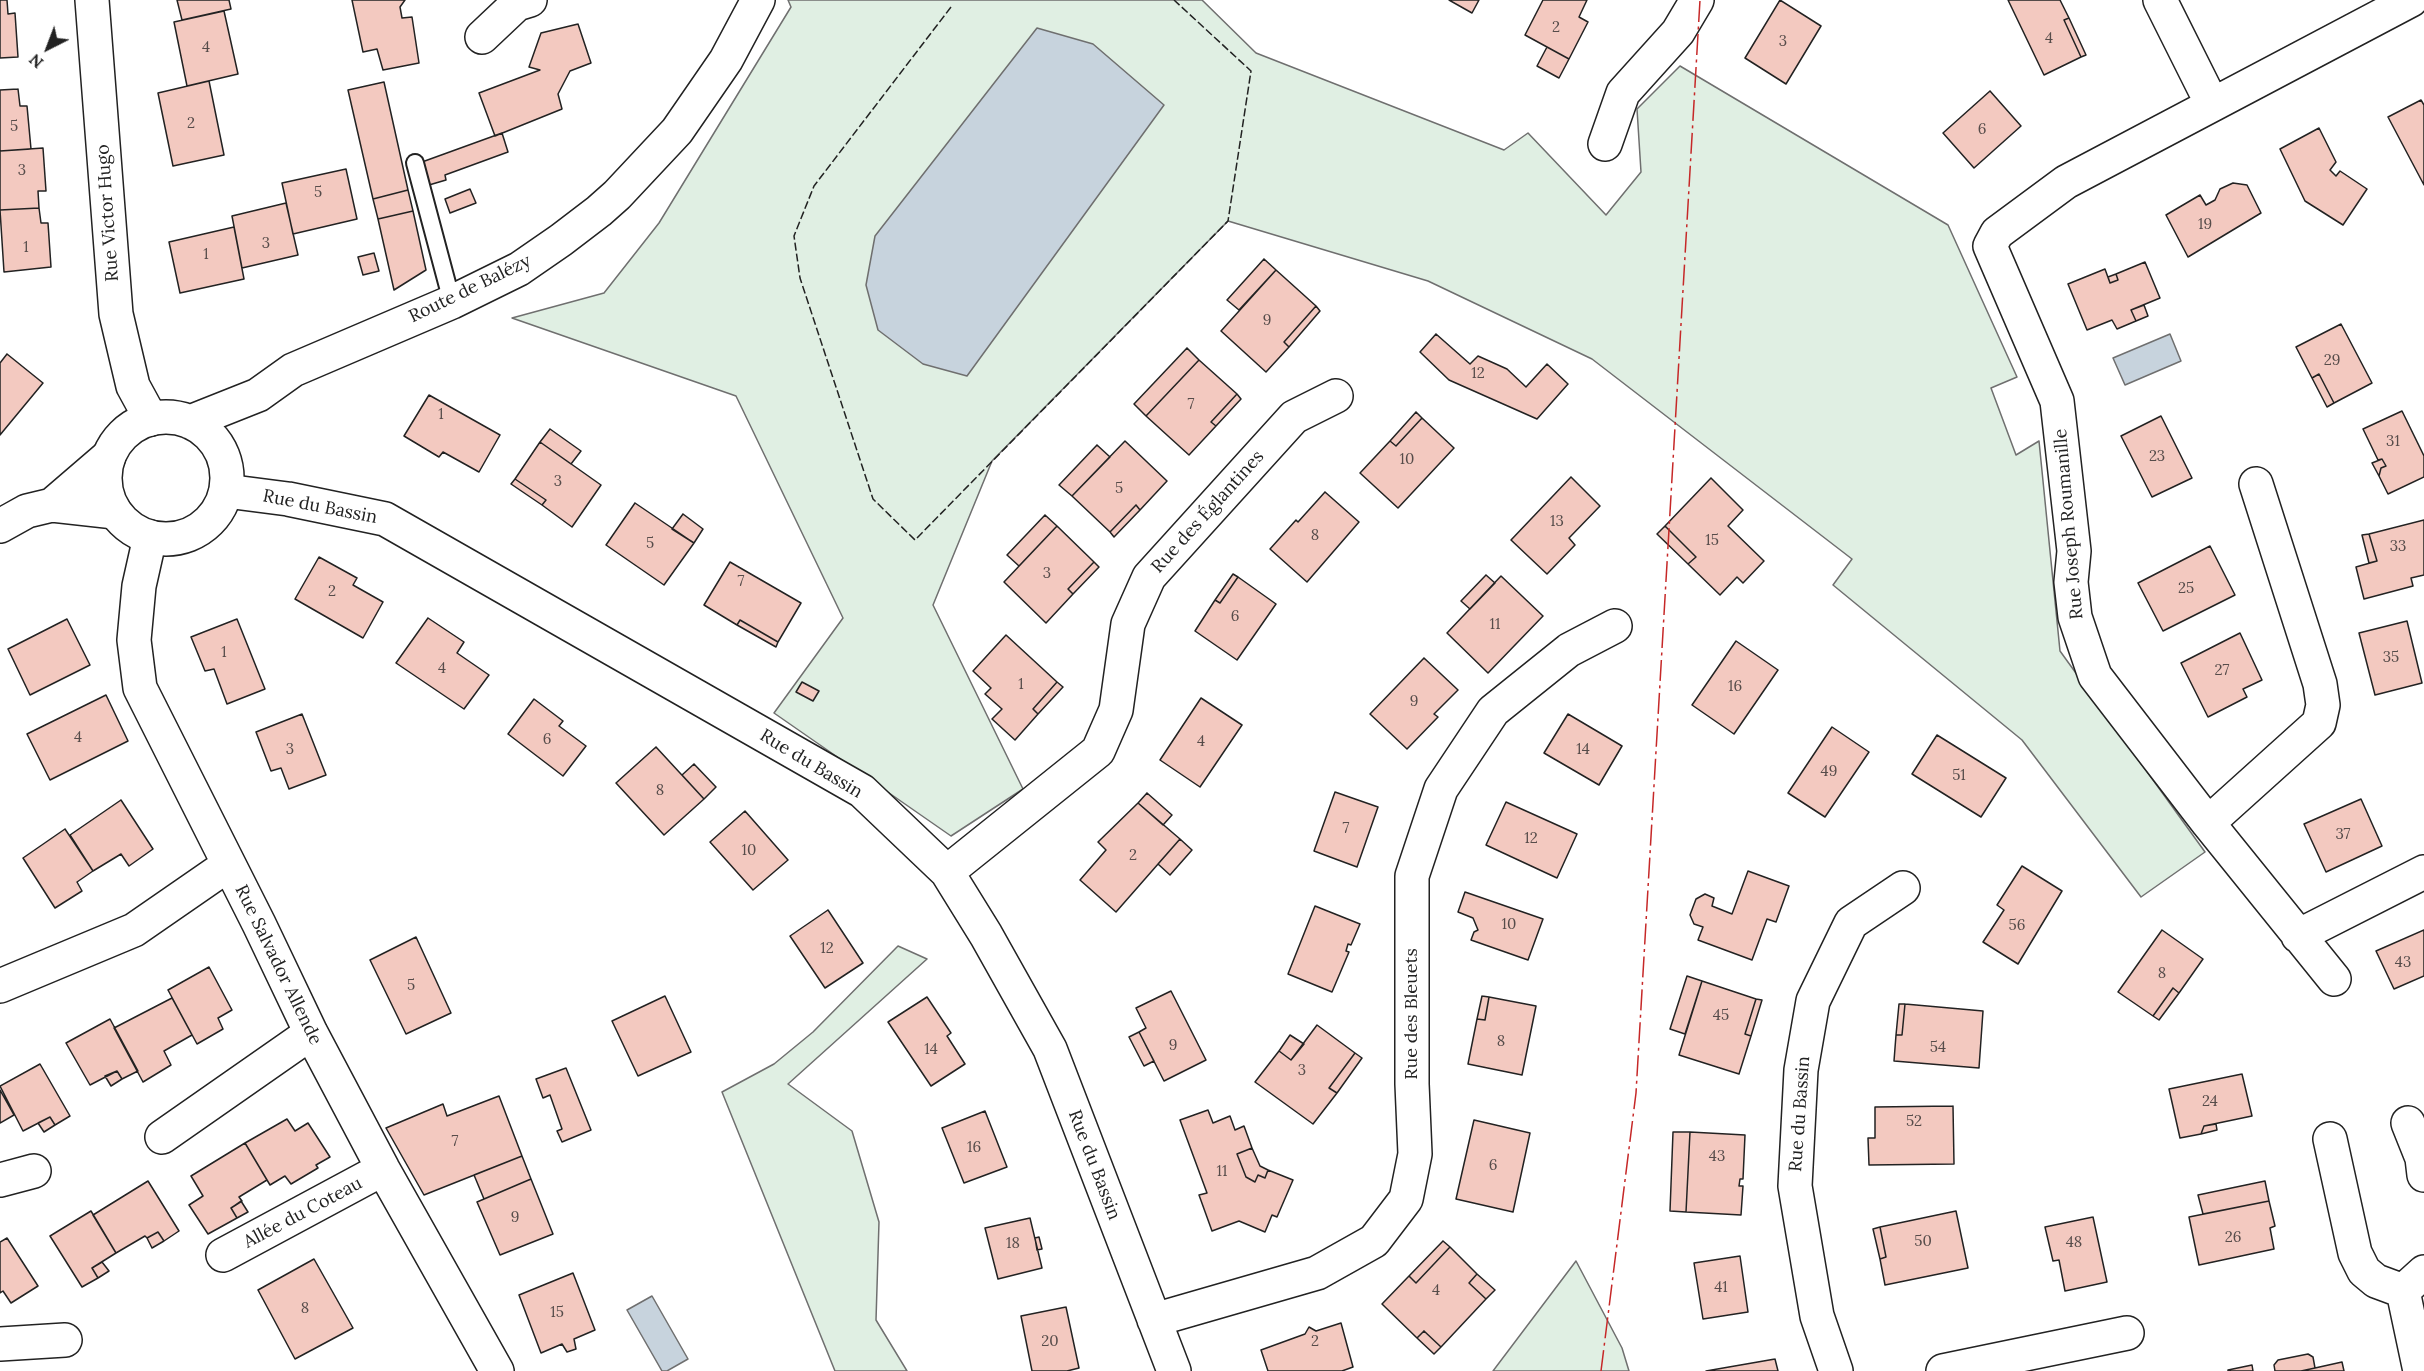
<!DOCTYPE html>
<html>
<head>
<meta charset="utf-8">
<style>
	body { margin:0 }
	#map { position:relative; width:2424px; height:1371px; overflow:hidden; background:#fff; font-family:Lora,serif }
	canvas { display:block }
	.north { position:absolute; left:18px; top:18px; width:60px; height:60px; -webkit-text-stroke:4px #fff; paint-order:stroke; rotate:222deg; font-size:16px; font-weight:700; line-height:24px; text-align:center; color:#222 }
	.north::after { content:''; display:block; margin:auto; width:21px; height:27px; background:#222; clip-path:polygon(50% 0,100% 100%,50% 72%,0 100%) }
</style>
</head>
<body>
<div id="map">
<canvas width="2424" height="1371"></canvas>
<div class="north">N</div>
</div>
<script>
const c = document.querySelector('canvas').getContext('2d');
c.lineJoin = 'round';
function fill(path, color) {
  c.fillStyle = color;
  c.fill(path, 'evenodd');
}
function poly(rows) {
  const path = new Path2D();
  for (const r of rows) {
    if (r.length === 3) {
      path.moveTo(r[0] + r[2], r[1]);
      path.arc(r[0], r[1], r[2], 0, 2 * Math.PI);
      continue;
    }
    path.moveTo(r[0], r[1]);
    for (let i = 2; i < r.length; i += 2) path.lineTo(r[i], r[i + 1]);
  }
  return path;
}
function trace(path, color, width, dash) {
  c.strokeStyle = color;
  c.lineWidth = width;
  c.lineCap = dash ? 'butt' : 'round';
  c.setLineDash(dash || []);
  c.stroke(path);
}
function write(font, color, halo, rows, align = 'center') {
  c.font = font + ' Lora,serif';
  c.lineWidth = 4.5;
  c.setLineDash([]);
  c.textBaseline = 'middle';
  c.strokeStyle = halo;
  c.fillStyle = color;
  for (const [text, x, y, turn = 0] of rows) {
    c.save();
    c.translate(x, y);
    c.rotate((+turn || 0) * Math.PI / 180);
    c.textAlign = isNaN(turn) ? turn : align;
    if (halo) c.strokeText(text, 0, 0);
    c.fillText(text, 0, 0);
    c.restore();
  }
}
const green = poly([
	[788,0,1202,0,1256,53,1504,150,1528,133,1606,215,1641,172,1637,109,1680,66,1948,225,2017,377,1991,388,2016,455,2039,441,2060,651,2205,852,2141,897,2022,740,1833,585,1852,559,1592,359,1428,281,1228,221,992,461,933,605,1023,789,951,836,774,713,843,618,736,396,512,318,604,293,659,223,791,7,788,0],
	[898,946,927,959,788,1084,852,1131,879,1222,876,1320,907,1371,835,1371,722,1092,774,1064,813,1032,898,946],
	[1576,1261,1622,1348,1629,1371,1493,1371,1576,1261]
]);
const water = poly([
	[1037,28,1093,44,1164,105,967,376,923,364,878,330,866,285,875,236,1037,28],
	[2170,334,2181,361,2125,385,2113,358,2170,334],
	[652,1296,688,1359,667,1371,662,1371,627,1310,652,1296]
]);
const building = poly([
	[0,0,7,0,8,14,15,13,18,57,0,58,0,0],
	[177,0,229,0,231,9,182,20,177,0],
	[352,0,405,0,400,7,402,18,412,17,419,63,383,70,377,49,363,52,352,0],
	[1449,0,1479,0,1472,13,1449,0],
	[1543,0,1587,0,1579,17,1588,22,1569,59,1525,35,1543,0],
	[1780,0,1821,26,1786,84,1745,58,1780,0],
	[2008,0,2060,0,2069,18,2064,20,2081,57,2044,75,2008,0],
	[224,11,238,74,187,86,174,22,224,11],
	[2069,18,2086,55,2081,57,2064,20,2069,18],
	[578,24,591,63,570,71,558,94,562,109,495,136,479,93,540,70,529,67,541,33,578,24],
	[1547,47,1569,59,1559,78,1537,66,1547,47],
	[209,81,224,155,173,166,158,93,209,81],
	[384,82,408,190,373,199,348,90,384,82],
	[18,89,20,106,27,106,31,149,0,151,0,90,18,89],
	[1990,91,2021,126,1974,168,1943,133,1990,91],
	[2421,100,2424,105,2424,185,2388,117,2421,100],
	[2319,128,2336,162,2330,170,2336,176,2340,171,2367,189,2343,225,2305,201,2280,149,2319,128],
	[502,133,508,152,445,175,446,180,429,185,422,162,502,133],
	[43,148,46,191,38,191,39,208,0,210,0,151,43,148],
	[346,169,357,219,293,234,282,183,346,169],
	[2233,183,2247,185,2261,213,2188,257,2166,215,2200,195,2206,205,2215,200,2220,189,2233,183],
	[470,189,476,203,450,213,445,199,470,189],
	[408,190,413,211,378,219,373,199,408,190],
	[286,203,298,255,242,268,232,216,286,203],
	[39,208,41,223,48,223,51,267,4,272,0,210,39,208],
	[413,211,426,270,394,290,378,219,413,211],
	[234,227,244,279,180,293,169,242,234,227],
	[374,253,379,271,363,275,358,257,374,253],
	[1264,259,1276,270,1239,310,1227,300,1264,259],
	[2145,262,2160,298,2131,310,2136,321,2117,329,2112,320,2087,330,2068,284,2105,269,2110,283,2118,280,2116,274,2145,262],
	[1276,270,1316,306,1284,342,1289,347,1266,372,1221,331,1276,270],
	[2116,274,2118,280,2110,283,2108,277,2116,274],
	[2144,305,2148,316,2136,321,2131,310,2144,305],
	[1316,306,1320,311,1289,347,1284,342,1316,306],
	[2341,324,2372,383,2334,403,2319,374,2312,378,2296,347,2341,324],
	[1436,334,1470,364,1478,356,1507,369,1526,387,1547,364,1568,384,1537,419,1449,380,1420,352,1436,334],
	[1187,348,1199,360,1146,416,1134,404,1187,348],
	[7,354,43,383,0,435,0,363,7,354],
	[1199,360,1237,394,1211,422,1216,426,1189,455,1146,416,1199,360],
	[2319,374,2334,403,2327,407,2312,378,2319,374],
	[1237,394,1241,399,1216,426,1211,422,1237,394],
	[429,395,500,435,479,472,443,452,439,457,404,436,429,395],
	[2402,411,2424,456,2424,477,2388,494,2379,476,2381,468,2386,466,2382,459,2378,460,2363,429,2402,411],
	[1416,412,1422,418,1396,446,1390,441,1416,412],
	[2161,416,2192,478,2152,497,2121,436,2161,416],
	[1422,418,1454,448,1398,508,1360,473,1390,441,1396,446,1422,418],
	[550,429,581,451,571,464,540,442,550,429],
	[1125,441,1167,481,1140,510,1136,505,1110,532,1072,496,1125,441],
	[540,442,601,485,572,527,542,505,546,500,515,479,540,442],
	[1097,445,1110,457,1072,496,1059,485,1097,445],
	[2382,459,2386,466,2381,468,2379,476,2372,463,2382,459],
	[1571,477,1600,506,1569,538,1575,545,1547,574,1511,540,1571,477],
	[1711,478,1743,510,1728,526,1764,561,1743,583,1737,577,1720,595,1688,564,1696,557,1665,526,1711,478],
	[515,479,546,500,542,505,511,484,515,479],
	[1325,492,1359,522,1307,582,1270,549,1296,520,1298,522,1325,492],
	[635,503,694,543,664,585,606,545,635,503],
	[1136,505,1140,510,1114,537,1110,532,1136,505],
	[683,514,703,529,694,543,672,529,683,514],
	[1045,515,1057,526,1019,566,1007,555,1045,515],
	[2424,520,2424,575,2411,578,2413,586,2364,599,2356,567,2377,561,2369,534,2424,520],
	[1057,526,1094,562,1068,589,1073,594,1046,623,1004,582,1057,526],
	[1665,526,1696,557,1688,564,1657,534,1665,526],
	[2369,534,2377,561,2369,563,2362,535,2369,534],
	[2210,546,2235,595,2163,631,2138,583,2210,546],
	[319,557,357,578,353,585,383,602,363,638,295,599,319,557],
	[730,562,801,603,778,642,740,620,737,625,704,605,730,562],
	[1094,562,1099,567,1073,594,1068,589,1094,562],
	[1233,574,1238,577,1220,603,1215,600,1233,574],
	[1486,575,1495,583,1470,609,1461,601,1486,575],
	[1501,576,1543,616,1488,673,1447,633,1501,576],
	[1238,577,1276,604,1237,660,1195,631,1215,600,1220,603,1238,577],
	[428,618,464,642,457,653,489,675,464,709,396,663,428,618],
	[67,619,90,665,30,695,8,649,67,619],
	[237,619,265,689,227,704,214,669,205,671,191,637,237,619],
	[740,620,778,642,776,647,737,625,740,620],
	[2407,621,2422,683,2375,695,2359,633,2407,621],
	[2240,633,2262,680,2243,689,2247,697,2208,717,2181,663,2240,633],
	[1006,635,1057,682,1033,709,1038,714,1015,740,992,719,1002,709,985,694,991,688,973,671,1006,635],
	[1736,641,1778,670,1734,734,1692,705,1736,641],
	[1424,658,1458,690,1434,714,1438,717,1407,749,1370,714,1424,658],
	[802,682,819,691,813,701,796,692,802,682],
	[1057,682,1063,687,1038,714,1033,709,1057,682],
	[106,695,128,741,50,780,27,734,106,695],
	[1201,698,1242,725,1200,787,1160,760,1201,698],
	[534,699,563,721,559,726,586,746,563,776,508,734,534,699],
	[302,714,326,775,289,789,281,768,271,771,256,732,302,714],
	[1568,714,1622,746,1599,785,1544,753,1568,714],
	[1832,727,1869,752,1825,817,1788,793,1832,727],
	[1937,735,2006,778,1981,817,1912,774,1937,735],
	[656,747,704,799,664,835,616,783,656,747],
	[694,764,716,787,704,799,682,775,694,764],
	[1335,792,1378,807,1357,867,1314,851,1335,792],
	[1147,793,1172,815,1163,825,1138,803,1147,793],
	[2361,799,2382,846,2326,872,2304,824,2361,799],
	[121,800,153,849,129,866,121,854,93,871,70,835,121,800],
	[1506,802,1577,834,1557,878,1486,845,1506,802],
	[1138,803,1180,839,1116,912,1080,880,1106,850,1098,842,1138,803],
	[745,811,788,860,753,890,710,842,745,811],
	[65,829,93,871,77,882,82,891,55,908,23,858,65,829],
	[1180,839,1192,850,1170,875,1158,864,1180,839],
	[2022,866,2062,891,2018,964,1983,942,2004,910,1997,905,2022,866],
	[1748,871,1789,886,1776,922,1767,919,1752,960,1698,940,1703,927,1694,924,1690,915,1696,899,1705,894,1714,898,1712,906,1732,914,1748,871],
	[1465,892,1543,919,1528,960,1471,940,1474,932,1478,930,1473,918,1458,912,1465,892],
	[1315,906,1360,924,1351,945,1348,944,1346,951,1349,952,1332,992,1288,974,1315,906],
	[828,910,863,963,825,988,790,936,828,910],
	[2162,930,2203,959,2179,993,2173,988,2153,1016,2118,992,2162,930],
	[2424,930,2424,976,2394,989,2376,951,2424,930],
	[416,937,451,1013,406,1034,370,960,416,937],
	[209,967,232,1010,218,1018,223,1029,197,1044,168,990,209,967],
	[1687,976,1702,981,1685,1034,1670,1029,1687,976],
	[1702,981,1756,999,1745,1034,1751,1036,1739,1074,1679,1055,1702,981],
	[2173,988,2179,993,2159,1020,2153,1016,2173,988],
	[1171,991,1206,1060,1164,1081,1139,1032,1146,1028,1136,1008,1171,991],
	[665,996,691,1052,638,1076,612,1021,665,996],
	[1482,996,1489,997,1485,1020,1477,1019,1482,996],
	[927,997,951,1033,947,1036,965,1064,931,1086,888,1022,927,997],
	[1489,997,1536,1006,1522,1075,1468,1064,1477,1019,1485,1020,1489,997],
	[172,998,192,1035,164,1051,171,1065,143,1082,114,1028,172,998],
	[1756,999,1762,1000,1751,1036,1745,1034,1756,999],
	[1899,1004,1905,1004,1902,1035,1896,1035,1899,1004],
	[1905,1004,1983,1011,1979,1068,1894,1061,1896,1035,1902,1035,1905,1004],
	[110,1019,138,1071,122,1079,117,1071,90,1085,66,1043,110,1019],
	[1317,1025,1355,1053,1329,1088,1337,1093,1313,1124,1255,1082,1279,1051,1291,1060,1317,1025],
	[1139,1032,1154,1061,1144,1066,1129,1037,1139,1032],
	[1290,1035,1304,1044,1291,1060,1279,1051,1290,1035],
	[1355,1053,1362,1058,1337,1093,1329,1088,1355,1053],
	[40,1064,70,1116,55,1125,50,1117,23,1131,0,1086,40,1064],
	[566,1068,591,1130,562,1142,557,1131,562,1129,550,1095,543,1098,536,1079,566,1068],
	[117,1071,122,1079,111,1086,105,1076,117,1071],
	[2242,1074,2252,1116,2204,1126,2201,1134,2180,1138,2169,1089,2242,1074],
	[0,1090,14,1115,0,1123,0,1090],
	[499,1096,522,1156,424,1195,386,1128,443,1104,447,1116,499,1096],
	[1953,1106,1954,1164,1869,1165,1868,1138,1875,1138,1875,1107,1953,1106],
	[1208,1110,1213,1123,1230,1116,1235,1130,1244,1126,1252,1148,1237,1154,1246,1177,1255,1182,1258,1175,1265,1178,1268,1170,1293,1180,1277,1217,1272,1215,1265,1232,1239,1221,1212,1231,1199,1195,1207,1193,1180,1120,1208,1110],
	[985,1111,1007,1167,964,1183,942,1128,985,1111],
	[50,1117,55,1125,44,1132,38,1123,50,1117],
	[287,1119,295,1131,308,1123,330,1157,316,1165,318,1168,291,1184,285,1176,270,1185,245,1143,287,1119],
	[1474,1120,1530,1133,1513,1212,1456,1199,1474,1120],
	[2216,1124,2217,1130,2201,1134,2204,1126,2216,1124],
	[1673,1132,1690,1132,1686,1212,1670,1211,1673,1132],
	[1690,1132,1745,1135,1743,1179,1740,1179,1739,1186,1743,1186,1741,1215,1686,1212,1690,1132],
	[245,1143,267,1180,239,1197,242,1201,231,1208,237,1218,208,1234,189,1205,203,1196,191,1176,245,1143],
	[1252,1148,1260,1166,1268,1170,1265,1178,1258,1175,1255,1182,1246,1177,1237,1154,1252,1148],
	[522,1156,531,1179,484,1199,474,1175,522,1156],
	[531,1179,553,1234,500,1255,477,1202,531,1179],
	[148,1181,179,1231,164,1241,158,1232,147,1238,145,1236,116,1253,93,1215,148,1181],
	[2265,1181,2269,1201,2203,1214,2198,1195,2265,1181],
	[241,1201,248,1212,237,1218,231,1208,241,1201],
	[2269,1201,2275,1226,2270,1228,2274,1249,2199,1265,2189,1217,2269,1201],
	[91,1211,116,1253,92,1268,98,1278,82,1287,50,1236,91,1211],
	[1956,1211,1968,1268,1885,1285,1880,1259,1886,1257,1880,1227,1956,1211],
	[2093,1217,2107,1282,2065,1291,2059,1260,2053,1261,2045,1227,2093,1217],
	[1030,1218,1042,1268,998,1279,985,1228,1030,1218],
	[1880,1227,1886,1257,1880,1259,1873,1229,1880,1227],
	[158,1232,164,1241,152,1248,147,1238,158,1232],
	[1039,1237,1042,1249,1037,1250,1035,1238,1039,1237],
	[7,1238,38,1286,11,1303,3,1291,0,1293,0,1242,7,1238],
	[1443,1241,1450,1247,1416,1283,1409,1276,1443,1241],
	[1450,1247,1477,1274,1469,1283,1486,1299,1441,1347,1424,1331,1417,1338,1382,1304,1409,1276,1416,1283,1450,1247],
	[1740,1256,1748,1312,1703,1319,1694,1263,1740,1256],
	[314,1259,353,1328,295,1359,258,1290,314,1259],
	[102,1262,109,1271,98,1278,92,1268,102,1262],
	[573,1273,595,1330,574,1339,576,1349,567,1352,562,1344,541,1353,519,1295,573,1273],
	[1477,1274,1495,1290,1486,1299,1469,1283,1477,1274],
	[1066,1307,1079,1368,1067,1371,1032,1371,1021,1316,1066,1307],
	[1341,1323,1353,1367,1342,1371,1268,1371,1261,1350,1305,1334,1309,1327,1316,1331,1341,1323],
	[1424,1331,1441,1347,1434,1354,1417,1338,1424,1331],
	[2308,1354,2313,1357,2315,1368,2301,1371,2275,1371,2274,1365,2278,1360,2308,1354],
	[1775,1359,1778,1371,1706,1371,1775,1359],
	[2342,1362,2344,1371,2301,1371,2315,1368,2342,1362],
	[2252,1365,2253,1371,2228,1371,2228,1370,2252,1365]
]);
const service = poly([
	[415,163,452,302]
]);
const minor = poly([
	[92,0,116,314,133,386,151,419],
	[2160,0,2212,104],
	[482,37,517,4,530,0],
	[1605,144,1623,93,1678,32,1697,0],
	[226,491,288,499,385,519,862,791,947,872,986,935,1050,1049,1174,1371],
	[150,537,139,586,134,640,140,688,259,924,311,1033,383,1169,497,1371],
	[2208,823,2319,723,2323,705,2320,684,2256,484],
	[947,872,1098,751,1116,710,1128,624,1149,577,1294,417,1336,396],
	[2298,936,2424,872],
	[2334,979,2208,823,2095,676,2075,617,2071,582,2074,551,2057,401,1990,246,1997,233,2066,182,2411,0],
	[0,986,134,930,228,865],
	[2408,1123,2422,1158,2424,1175],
	[162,1137,311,1033],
	[2330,1139,2355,1253,2364,1271,2376,1281,2403,1291],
	[0,1180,34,1171],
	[223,1255,383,1169],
	[1154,1320,1317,1273,1374,1241,1406,1199,1415,1154,1412,1084,1412,876,1441,789,1493,711,1569,650,1615,626],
	[0,1344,65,1340],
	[1836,1371,1817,1316,1795,1186,1801,1070,1813,1001,1851,923,1903,888],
	[1943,1371,2127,1333],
	[2420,1371,2403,1291,2424,1272]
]);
const tertiary = poly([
	[52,505,109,456],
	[0,526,27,511,52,505,115,512]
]);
const secondary = poly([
	[166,478,61],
	[190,422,258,395,293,370,452,302,519,269,561,240,599,211,617,195,677,131,726,60,758,0]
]);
const fence = poly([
	[951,7,814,186,794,236,800,278,873,499,915,540,1228,221,1251,71,1174,0]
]);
const power = poly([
	[1601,1371,1636,1093,1700,0]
]);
const numberNames = [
	["2",1556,28],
	["4",2049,39],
	["3",1783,42],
	["4",206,48],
	["2",191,124],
	["5",14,127],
	["6",1982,130],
	["3",22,171],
	["5",318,193],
	["19",2205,225],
	["3",266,244],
	["1",26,248],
	["1",206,255],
	["9",1267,321],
	["29",2332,361],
	["12",1478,374],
	["7",1191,405],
	["1",441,415],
	["31",2393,442],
	["23",2157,457],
	["10",1407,460],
	["3",558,482],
	["5",1119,489],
	["13",1557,522],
	["8",1315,536],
	["15",1712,541],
	["5",650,544],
	["33",2398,547],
	["3",1047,574],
	["7",741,582],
	["25",2186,589],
	["2",332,592],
	["6",1235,617],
	["11",1495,625],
	["1",224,653],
	["35",2391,658],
	["4",442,669],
	["27",2222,671],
	["1",1021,685],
	["16",1735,687],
	["9",1414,702],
	["4",78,738],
	["6",547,740],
	["4",1201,742],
	["3",290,750],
	["14",1583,750],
	["49",1829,772],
	["51",1959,776],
	["8",660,791],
	["7",1346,829],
	["37",2343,835],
	["12",1531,839],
	["10",749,851],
	["2",1133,856],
	["10",1509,925],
	["56",2017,926],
	["12",827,949],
	["43",2403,963],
	["8",2162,974],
	["5",411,986],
	["45",1721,1016],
	["8",1501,1042],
	["9",1173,1046],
	["54",1938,1048],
	["14",931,1050],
	["3",1302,1071],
	["24",2210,1102],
	["52",1914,1122],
	["7",455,1142],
	["16",974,1148],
	["43",1717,1157],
	["6",1493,1166],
	["11",1222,1172],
	["9",515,1218],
	["26",2233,1238],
	["50",1923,1242],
	["48",2074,1243],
	["18",1013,1244],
	["41",1721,1288],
	["4",1436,1291],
	["8",305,1309],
	["15",557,1313],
	["20",1050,1342],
	["2",1315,1342]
];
const streetNames = [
	["Rue Victor Hugo",108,213,-94],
	["Route de Balézy",470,289,-26],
	["Rue du Bassin",320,507,11],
	["Rue des Églantines",1208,512,-48],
	["Rue Joseph Roumanille",2069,524,-95],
	["Rue du Bassin",811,764,31],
	["Rue Salvador Allende",278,965,64],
	["Rue des Bleuets",1412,1014,-90],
	["Rue du Bassin",1800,1114,-86],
	["Rue du Bassin",1094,1165,69],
	["Allée du Coteau",303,1213,-28]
];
fill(green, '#e0efe3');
trace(green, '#6f6f6f', 1.5);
fill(water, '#c7d3dd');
trace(water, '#6f6f6f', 1.5);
fill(building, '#f3c9c0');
trace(building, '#222', 1.5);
trace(service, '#222', 20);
trace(minor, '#222', 36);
trace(tertiary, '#222', 36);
trace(secondary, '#222', 36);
trace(service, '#fff', 16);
trace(minor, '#fff', 33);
trace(tertiary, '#fff', 33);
trace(secondary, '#fff', 33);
trace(fence, '#222', 1.5, [8, 3]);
trace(power, '#c62828', 1.5, [21, 4.5, 3, 4.5]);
write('15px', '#564c4a', null, numberNames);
write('18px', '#222', '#fff', streetNames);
</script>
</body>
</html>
